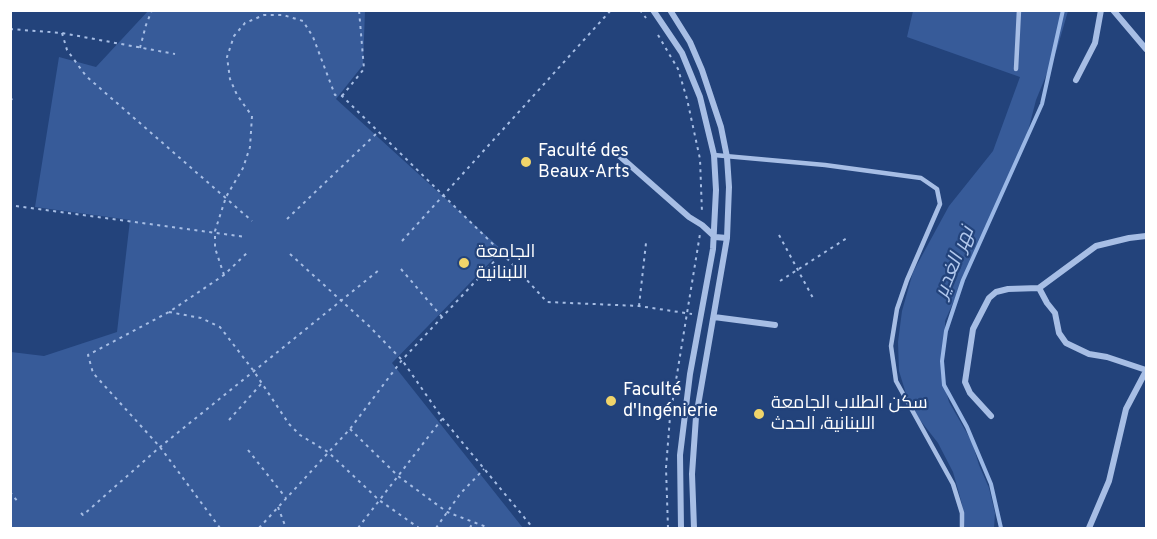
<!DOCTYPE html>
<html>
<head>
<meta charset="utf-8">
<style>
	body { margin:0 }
	#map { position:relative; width:1157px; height:539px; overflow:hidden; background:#23437b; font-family:Overpass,sans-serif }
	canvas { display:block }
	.frame { position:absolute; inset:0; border:12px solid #fff; pointer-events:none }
</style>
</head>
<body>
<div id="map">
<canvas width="1157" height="539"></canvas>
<div class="frame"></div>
</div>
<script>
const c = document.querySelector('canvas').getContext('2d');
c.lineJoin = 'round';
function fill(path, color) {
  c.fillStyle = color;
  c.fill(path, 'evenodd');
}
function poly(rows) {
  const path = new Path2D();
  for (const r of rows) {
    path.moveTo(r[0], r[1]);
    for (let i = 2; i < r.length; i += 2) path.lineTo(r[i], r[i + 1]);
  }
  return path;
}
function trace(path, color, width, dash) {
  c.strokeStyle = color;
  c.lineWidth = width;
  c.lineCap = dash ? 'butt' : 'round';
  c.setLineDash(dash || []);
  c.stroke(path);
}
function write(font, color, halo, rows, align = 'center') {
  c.font = font + ' Overpass,Cairo,sans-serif';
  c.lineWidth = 4.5;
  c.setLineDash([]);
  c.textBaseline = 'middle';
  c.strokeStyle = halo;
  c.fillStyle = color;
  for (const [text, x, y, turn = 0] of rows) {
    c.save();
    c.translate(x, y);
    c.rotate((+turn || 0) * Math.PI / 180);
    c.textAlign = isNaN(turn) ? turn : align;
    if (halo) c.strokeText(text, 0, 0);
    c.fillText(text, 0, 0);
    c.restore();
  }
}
const green = poly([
	[148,11,365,11,363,65,336,99,502,250,392,363,523,528,11,528,11,352,44,356,117,332,130,220,35,207,59,57,96,67],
	[913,11,1068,11,1057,49,1036,100,1027,135,945,321,945,347,941,373,949,402,972,442,979,465,989,488,995,513,994,528,965,528,962,504,953,472,938,443,920,420,907,397,899,371,898,342,902,311,913,272,949,206,993,151,1020,77,907,37]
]);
const stream = poly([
	[1001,528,991,484,967,427,944,385,942,361,946,331,963,280,1042,104,1063,10]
]);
const path = poly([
	[640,10,646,18],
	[10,16,11,10],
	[10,29,62,33,175,54],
	[62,33,67,50,86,76,252,221],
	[658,35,678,69,687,99,700,159,702,213],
	[140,48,146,25,152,10],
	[342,96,364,69,359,10],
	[10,98,15,102],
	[16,206,246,237],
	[287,219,378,132],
	[779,235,813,298],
	[402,241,611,10],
	[290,254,369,326,402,360,443,419,533,528],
	[401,269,442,317],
	[224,275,215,248,215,231,226,197,243,168,250,147,252,116,237,95,230,79,227,57,234,36,245,23,264,15,283,15,303,21,313,37,335,95,342,96,502,253,547,302,639,306,692,314],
	[780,281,847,238],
	[639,306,646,243],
	[169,312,201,318,220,327,253,370,289,424,300,435,328,452,379,500,419,528],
	[229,420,262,383],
	[350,429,398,476,447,512,489,528],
	[248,450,286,498],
	[10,492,18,502],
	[278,507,286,528],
	[81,513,83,515,160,447,379,270],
	[220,528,160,447,93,373,88,355,169,312,224,275,249,251],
	[259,528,350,429,402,360,502,253],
	[358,528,442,419],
	[436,528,460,494,484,469],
	[470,528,473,522],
	[668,528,666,468,670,417,700,234]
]);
const lane = poly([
	[1016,69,1019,10],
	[714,155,825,165,921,178,937,189,940,204,907,280,897,309,891,346,896,381,953,484,962,513,962,528]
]);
const street = poly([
	[653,10,682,53,700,97,714,155,716,190,713,249,690,374,680,455,681,528],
	[670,10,690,42,702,70,721,127,727,157,729,187,727,238,696,417,692,474,694,528],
	[1113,10,1146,49],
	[1076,80,1095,43,1101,10],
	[615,152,689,217,702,225,715,237,727,238],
	[1039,288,1047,303,1055,313,1059,333,1066,343,1089,354,1107,357,1146,370],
	[714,317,775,325],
	[991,416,970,393,965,382,973,329,989,298,996,292,1008,289,1039,288,1096,246,1129,238,1146,236],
	[1089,528,1109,481,1126,409,1146,371]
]);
const markers = [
	[526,162,6,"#f0d46a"],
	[464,263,6,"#f0d46a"],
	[611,401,6,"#f0d46a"],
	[759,414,6,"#f0d46a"]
];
const poiNames = [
	["Faculté des",538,152],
	["Beaux-Arts",538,173],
	["الجامعة",476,253],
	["اللبنانية",476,274],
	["Faculté",623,391],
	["d'Ingénierie",623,412],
	["سكن الطلاب الجامعة",771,404],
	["اللبنانية، الحدث",771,425]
];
const waterNames = [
	["نهر الغدير",956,263,-68]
];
fill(green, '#375b99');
trace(stream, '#9bb8e6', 4);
trace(path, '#a7bee5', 2, [3, 4.5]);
trace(lane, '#a7bee5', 4.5);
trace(street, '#a7bee5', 6);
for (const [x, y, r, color] of markers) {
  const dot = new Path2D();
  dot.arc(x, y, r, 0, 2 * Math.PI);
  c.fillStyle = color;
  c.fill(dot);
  trace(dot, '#23437b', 2);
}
write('18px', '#fff', '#23437b', poiNames, 'left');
write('italic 20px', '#b2c8ed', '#23437b', waterNames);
</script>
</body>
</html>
